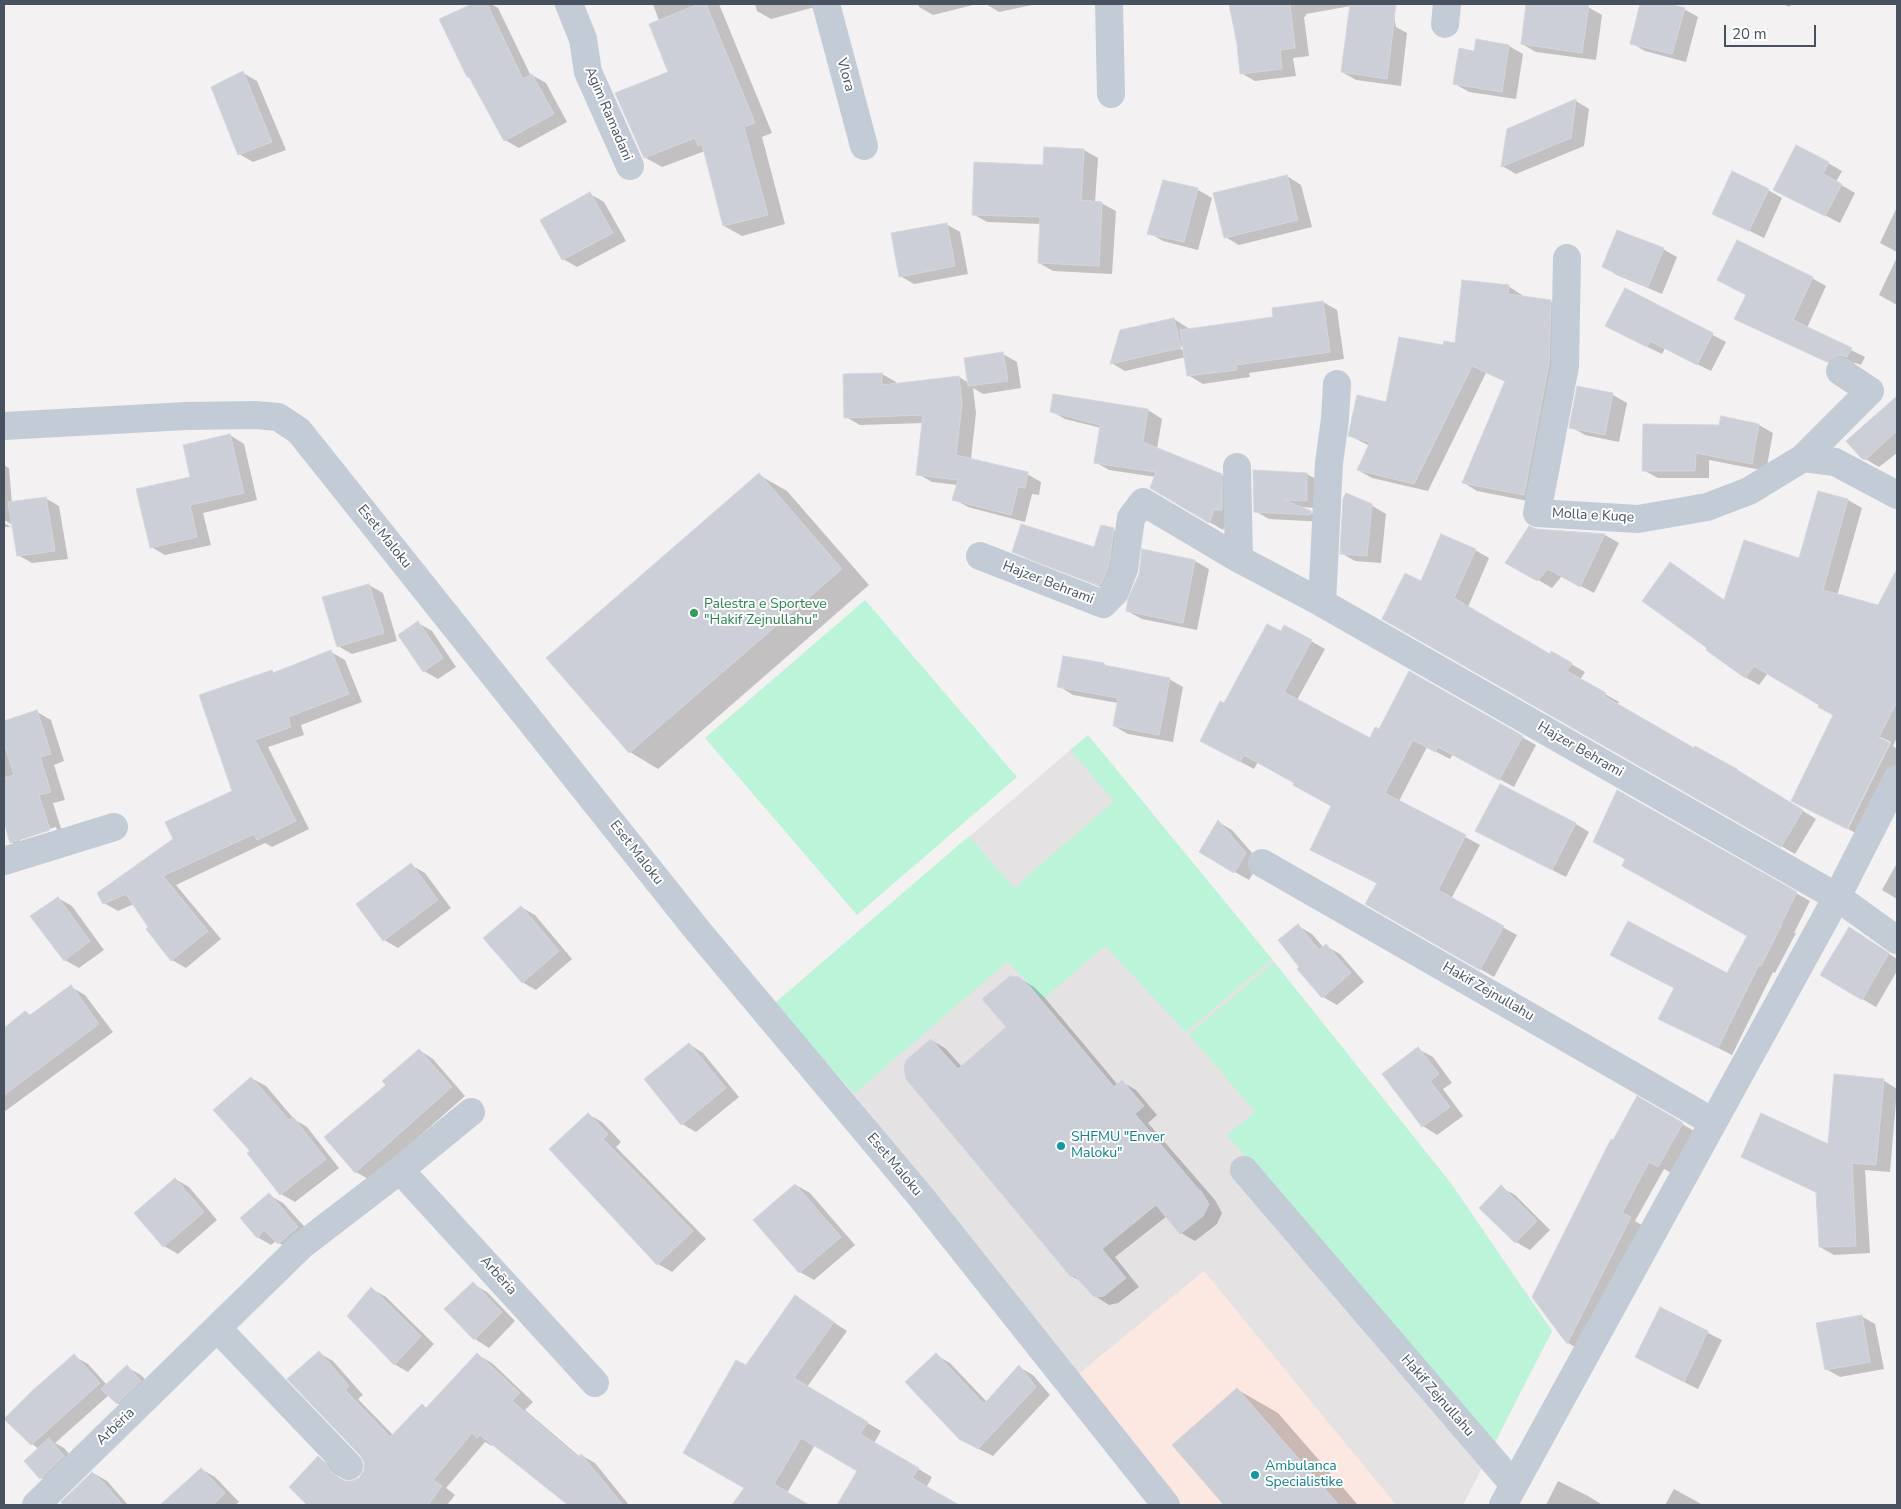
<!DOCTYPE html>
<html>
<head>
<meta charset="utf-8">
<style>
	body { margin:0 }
	#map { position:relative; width:1901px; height:1509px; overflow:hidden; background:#f3f1f1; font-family:"Nunito Sans",sans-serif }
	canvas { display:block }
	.frame { position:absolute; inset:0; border:5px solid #475160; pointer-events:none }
	.scale { position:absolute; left:1724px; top:25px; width:92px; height:22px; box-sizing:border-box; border:2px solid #475160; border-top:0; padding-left:6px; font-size:15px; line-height:18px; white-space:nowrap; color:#475160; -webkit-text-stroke:4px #fff; paint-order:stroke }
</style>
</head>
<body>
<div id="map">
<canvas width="1901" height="1509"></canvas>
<div class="frame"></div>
<div class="scale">20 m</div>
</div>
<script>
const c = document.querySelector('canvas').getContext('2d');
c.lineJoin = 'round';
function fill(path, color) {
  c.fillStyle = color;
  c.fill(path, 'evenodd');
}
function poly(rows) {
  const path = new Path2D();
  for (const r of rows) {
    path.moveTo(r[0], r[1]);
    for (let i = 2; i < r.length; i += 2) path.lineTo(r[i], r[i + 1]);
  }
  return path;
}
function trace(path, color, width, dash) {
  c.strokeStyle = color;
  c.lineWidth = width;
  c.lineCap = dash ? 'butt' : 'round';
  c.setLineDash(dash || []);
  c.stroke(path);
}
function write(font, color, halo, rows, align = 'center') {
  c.font = font + ' "Nunito Sans",sans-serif';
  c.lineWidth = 4;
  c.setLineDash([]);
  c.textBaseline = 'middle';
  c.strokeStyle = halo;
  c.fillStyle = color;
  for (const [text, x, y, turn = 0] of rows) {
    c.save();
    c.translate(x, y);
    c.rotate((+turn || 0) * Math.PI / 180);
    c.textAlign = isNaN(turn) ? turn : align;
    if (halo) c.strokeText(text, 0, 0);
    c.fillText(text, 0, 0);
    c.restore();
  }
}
const education = poly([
	[1088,735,1274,962,1454,1188,1552,1331,1463,1505,1396,1505,1204,1272,1075,1377,854,1094,775,1003]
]);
const medical = poly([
	[1204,1271,1396,1505,1178,1505,1075,1377]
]);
const green = poly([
	[865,600,1017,777,857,915,705,738],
	[1088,735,1272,959,1186,1032,1105,946,1042,1000,1008,961,854,1094,775,1003,969,836,1014,888,1114,801,1070,750],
	[1274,962,1450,1182,1552,1331,1492,1448,1227,1135,1255,1112,1189,1034]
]);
const shadow = poly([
	[475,4,491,4,498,8,531,76,532,75,546,83,567,122,519,148,505,140,472,79,468,77,441,19],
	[653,4,719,4,772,133,762,137,785,224,742,236,724,226,705,151,662,167,644,157,669,72,659,21],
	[755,4,822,4,822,5,771,19,757,11],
	[918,4,977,4,933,15,919,7],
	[986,4,1037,4,999,12],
	[1230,4,1392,4,1396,27,1407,33,1401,86,1356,80,1342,72,1351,6,1306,14,1306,16,1304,17,1309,56,1293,58,1296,76,1255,81,1241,73,1238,43],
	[1528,4,1568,4,1588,7,1602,15,1596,60,1536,52,1522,44],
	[1641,4,1664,4,1684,9,1698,17,1686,62,1645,51,1631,43],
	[1782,4,1791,4,1790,7],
	[1477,41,1509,46,1523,54,1516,99,1469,92,1455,84,1476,52],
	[243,73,257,81,286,150,253,162,239,154],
	[1576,101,1589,109,1584,146,1516,174,1502,166],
	[1084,150,1098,158,1095,202,1101,203,1116,211,1112,274,1053,271,1039,263,1041,224,987,222,973,214,1044,167],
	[1828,163,1842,171,1836,182,1855,193,1840,223,1789,197],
	[1287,176,1301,185,1312,227,1239,245,1225,237],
	[1164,182,1198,190,1212,198,1198,250,1163,241,1149,233],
	[1768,190,1782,198,1764,238,1714,213],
	[590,194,604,202,626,241,577,267,563,259],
	[1897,207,1897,252,1880,243],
	[946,224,960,232,968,274,914,284,900,276],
	[1663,249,1677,257,1662,294,1617,275,1603,267],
	[1897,257,1897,305,1879,295],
	[1812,278,1826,286,1807,328,1865,357,1861,365,1856,363,1848,364,1842,369,1750,326],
	[1508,286,1522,295,1522,297,1550,301,1564,309,1538,503,1477,491,1464,483,1506,382,1486,373,1428,491,1372,478,1358,470,1370,446,1350,436,1387,404,1444,346,1456,344],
	[1625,289,1726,342,1711,371,1665,348,1662,354,1621,334],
	[1323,302,1337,310,1344,359,1249,373,1250,377,1203,384,1188,375,1186,357,1125,371,1111,363,1174,319,1188,328,1189,330,1275,318],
	[1176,343,1184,348,1184,351,1175,346],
	[1003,354,1017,362,1021,388,983,394,973,388,976,413,971,459,1027,474,1041,482,1039,495,1032,494,1025,522,968,507,954,499,958,485,932,482,918,474,924,423,860,425,846,417,882,374,896,382,896,385,959,377,969,383],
	[1578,387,1613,395,1627,403,1619,442,1585,435,1571,427],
	[1897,398,1897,453,1879,467,1862,457,1848,441],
	[1148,410,1162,419,1157,449,1221,475,1235,483,1229,517,1223,530,1151,488,1156,477,1109,470,1095,462,1101,428,1065,419,1051,411],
	[1722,417,1759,425,1773,433,1766,471,1709,460,1709,478,1658,478,1643,470,1720,426],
	[230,435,244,444,257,500,203,513,211,545,165,555,151,547],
	[4,465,9,468,12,503,45,498,59,506,68,559,32,563,18,555,13,525,4,520],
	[1254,471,1307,474,1321,482,1320,508,1300,507,1325,520,1325,522,1269,519,1255,511],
	[759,475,787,491,869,585,658,769,630,752],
	[1819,492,1848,500,1862,508,1837,596,1879,607,1897,572,1897,737,1893,746,1897,749,1897,764,1861,836,1848,829,1891,742,1835,715,1821,704,1768,673,1759,685,1745,677,1709,648,1671,563,1725,601,1800,560],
	[1371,505,1386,514,1381,563,1355,561,1341,553],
	[4,523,11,527,4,527],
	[1113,530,1127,538,1114,592,1028,559,1014,551,1095,548],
	[1536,530,1605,535,1619,543,1594,593,1562,576,1552,588,1507,562],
	[1475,550,1489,558,1468,607,1550,655,1552,653,1585,672,1580,680,1619,702,1617,705,1694,750,1737,770,1816,819,1795,854,1383,619,1421,583],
	[1195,561,1209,569,1197,630,1142,619,1127,611],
	[369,585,383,593,397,641,352,654,338,646],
	[418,623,432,631,456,667,438,679,424,671],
	[1282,633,1311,641,1325,649,1297,700,1370,739,1380,731,1410,673,1536,745,1514,787,1453,754,1450,759,1427,747,1399,801,1480,845,1451,899,1517,935,1494,977,1367,904,1378,884,1325,857,1333,806,1296,782,1258,762,1254,769,1215,748,1225,705],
	[331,652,345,660,362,702,301,725,304,735,268,747,309,829,272,847,265,843,176,885,221,939,186,968,172,960,134,904,118,911,104,903,175,839,234,792,272,671,275,673],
	[1104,664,1109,667,1169,679,1183,687,1173,742,1128,734,1114,726,1118,703,1073,695,1059,686],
	[37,712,51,720,64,761,54,765,65,800,53,803,64,838,25,850,11,842,4,819,4,722],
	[56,827,57,830,20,841,20,838],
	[1618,791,1810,901,1794,933,1796,933,1775,973,1773,972,1732,1055,1660,1019,1728,974,1749,936,1627,859],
	[1218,822,1232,830,1260,862,1249,880,1200,852],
	[1576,824,1589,832,1566,877,1491,839],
	[1897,863,1897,899,1882,890],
	[411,865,425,873,451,908,398,948,384,940],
	[58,898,72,906,104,950,79,968,65,960],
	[521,907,535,915,572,959,536,990,522,982],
	[1298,926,1312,934,1324,948,1326,946,1340,954,1364,982,1337,1005,1323,997,1299,969,1301,967],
	[1863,937,1897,959,1897,971,1876,1007,1822,975],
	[1019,978,1034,987,1045,998,1118,1085,1122,1082,1136,1090,1157,1115,1148,1123,1215,1200,1222,1213,1217,1224,1195,1241,1181,1233,1167,1216,1115,1257,1139,1287,1118,1303,1109,1305,1095,1296,1082,1282,1072,1276,931,1040,945,1048,962,1067,1008,1027],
	[71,987,85,995,113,1032,4,1112,4,1030,25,1013,31,1016],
	[689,1044,703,1053,739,1097,696,1132,682,1124],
	[1418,1049,1433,1057,1452,1083,1443,1089,1463,1116,1437,1135,1423,1126],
	[419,1050,433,1059,465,1096,370,1180,356,1172,388,1085],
	[251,1078,266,1086,294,1119,307,1127,339,1168,295,1202,281,1194,252,1151],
	[1883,1080,1897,1089,1890,1172,1865,1170,1870,1253,1834,1255,1820,1247,1817,1193,1756,1164,1830,1146],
	[1637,1098,1696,1132,1673,1174,1664,1169,1635,1221,1645,1227,1582,1351,1568,1343,1533,1296],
	[588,1114,602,1122,621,1142,616,1147,706,1239,672,1272,658,1264],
	[175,1179,189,1187,217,1220,178,1254,164,1246],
	[796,1185,810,1193,855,1245,814,1280,800,1272],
	[1501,1187,1515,1195,1550,1230,1530,1250,1516,1242],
	[269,1195,283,1203,312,1235,293,1252,276,1241,271,1245,257,1237],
	[473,1284,487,1292,515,1321,489,1348,475,1339,446,1309],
	[372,1289,386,1297,434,1344,408,1372,394,1364],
	[796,1297,847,1331,807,1387,881,1431,874,1443,932,1477,926,1488,956,1505,890,1505,851,1483,859,1470,815,1445,787,1493,808,1505,734,1505,746,1487,746,1367],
	[1660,1309,1722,1340,1698,1389,1650,1365],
	[1861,1316,1875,1324,1884,1369,1840,1377,1826,1369],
	[319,1353,333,1361,363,1395,358,1399,394,1436,423,1406,427,1408,478,1355,492,1363,533,1402,525,1410,580,1457,581,1455,595,1463,629,1505,570,1505,493,1444,492,1446,485,1442,446,1488,455,1495,447,1505,309,1505,290,1487,318,1458,332,1466,346,1480,333,1473,332,1475,345,1482,352,1482,360,1479,365,1470,365,1462],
	[936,1355,950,1363,987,1402,1019,1367,1033,1375,1050,1395,993,1456,975,1447],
	[74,1356,88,1364,107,1385,127,1367,141,1375,154,1389,131,1411,117,1403,109,1395,55,1443,64,1448,78,1464,55,1486,41,1478,26,1461,39,1449,32,1444],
	[1238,1390,1278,1413,1358,1505,1225,1505,1174,1445],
	[201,1469,215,1477,239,1502,235,1505,162,1505],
	[93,1473,107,1481,128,1505,61,1504],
	[1558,1481,1588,1496,1601,1504,1601,1505,1546,1505],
	[1674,1489,1703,1505,1665,1505]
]);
const building = poly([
	[472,4,487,4,523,79,532,74,554,114,504,141,469,77,467,77,439,19,472,4],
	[699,4,706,4,755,123,744,127,768,215,723,226,702,144,698,146,695,138,644,158,615,93,668,72,649,24,699,4],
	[1229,4,1290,4,1295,48,1280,50,1282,69,1240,74,1237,44,1229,4],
	[1350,4,1396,4,1387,79,1341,72,1350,4],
	[1526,4,1589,4,1582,53,1521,44,1526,4],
	[1640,4,1669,4,1685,8,1672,54,1630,44,1640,4],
	[1476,39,1509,45,1502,92,1453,84,1459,48,1474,51,1476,39],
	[243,71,272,142,238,155,211,87,243,71],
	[1576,99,1571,138,1501,167,1507,129,1576,99],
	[1796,145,1829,162,1823,174,1842,184,1825,216,1773,190,1796,145],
	[1044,147,1084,149,1081,200,1102,202,1099,266,1038,263,1040,217,972,215,974,162,1043,165,1044,147],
	[1732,171,1769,189,1749,231,1712,214,1732,171],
	[1287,175,1298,220,1224,238,1213,193,1287,175],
	[1163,180,1198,188,1184,242,1147,234,1163,180],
	[590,192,613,233,562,260,540,220,590,192],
	[947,223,955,266,899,277,891,233,947,223],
	[1617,230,1664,248,1648,287,1602,267,1617,230],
	[1737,240,1813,277,1793,320,1852,348,1847,357,1841,355,1834,357,1827,362,1734,319,1746,295,1717,280,1737,240],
	[1462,280,1509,285,1508,294,1551,300,1549,364,1524,495,1462,483,1505,381,1472,366,1414,484,1357,470,1370,442,1348,436,1357,395,1386,402,1399,337,1443,345,1444,341,1455,343,1462,280],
	[1625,288,1713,333,1697,365,1650,341,1647,347,1605,326,1625,288],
	[1323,301,1330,352,1236,365,1237,370,1187,376,1180,330,1273,317,1272,308,1323,301],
	[1174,318,1181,348,1110,364,1120,330,1174,318],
	[1003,352,1008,381,968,386,964,358,1003,352],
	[882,373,882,385,959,376,962,404,956,455,1028,472,1025,488,1018,487,1011,515,952,500,958,480,916,475,923,415,844,418,843,374,882,373],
	[1577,386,1613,393,1605,435,1569,428,1577,386],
	[1053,394,1148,409,1143,442,1222,474,1222,510,1214,510,1209,523,1150,488,1156,472,1094,463,1100,425,1050,412,1053,394],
	[1897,396,1897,431,1865,460,1861,458,1846,441,1897,396],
	[1721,416,1759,424,1752,464,1696,453,1695,471,1642,471,1643,424,1719,425,1721,416],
	[230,434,244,493,190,505,197,537,150,548,136,489,190,477,183,445,230,434],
	[1253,470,1307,473,1307,501,1284,500,1311,511,1311,515,1254,512,1253,470],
	[759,473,842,569,629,753,546,658,759,473],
	[1818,491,1848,499,1823,590,1878,605,1897,569,1897,702,1879,737,1890,743,1847,829,1791,801,1833,715,1818,707,1819,705,1754,666,1745,678,1706,650,1707,648,1642,601,1670,562,1724,600,1744,540,1799,558,1818,491],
	[1346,493,1372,504,1367,556,1340,554,1343,499,1346,493],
	[46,497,55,551,17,556,8,502,46,497],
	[1021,524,1094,547,1101,525,1114,528,1109,565,1102,583,1100,585,1092,583,1012,552,1021,524],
	[1529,526,1536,529,1605,534,1580,587,1548,569,1537,581,1505,563,1529,526],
	[1441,534,1476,549,1454,598,1550,654,1551,651,1572,663,1567,671,1606,693,1604,696,1694,748,1695,746,1737,769,1737,770,1803,810,1781,847,1382,619,1405,573,1421,581,1441,534],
	[1142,549,1195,560,1183,623,1126,611,1128,599,1139,574,1142,549],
	[369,584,384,633,337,647,322,597,369,584],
	[418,621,443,658,423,672,398,635,418,621],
	[1267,624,1281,631,1284,625,1312,640,1284,692,1370,738,1375,727,1379,729,1409,671,1523,736,1499,780,1438,747,1435,752,1413,740,1385,793,1466,835,1438,890,1504,926,1480,970,1365,904,1377,883,1310,850,1331,806,1293,785,1294,783,1244,755,1240,762,1200,741,1220,701,1224,703,1267,624],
	[331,650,349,694,288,717,291,727,255,740,296,821,257,840,254,834,163,876,208,931,171,961,146,929,148,927,126,894,103,904,97,893,173,839,165,822,232,791,199,695,272,670,273,673,331,650],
	[1063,656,1104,663,1104,665,1170,678,1159,735,1113,726,1118,698,1057,687,1063,656],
	[37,710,51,754,40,757,51,792,39,795,50,830,10,843,4,822,4,778,14,775,4,743,4,721,37,710],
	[1500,784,1576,823,1552,870,1475,831,1500,784],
	[1617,790,1797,892,1781,924,1782,924,1761,966,1759,965,1718,1048,1658,1019,1674,988,1610,955,1628,921,1727,973,1747,936,1622,866,1625,859,1593,842,1617,790],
	[1218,820,1246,853,1234,873,1199,852,1218,820],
	[411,863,438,900,383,941,356,904,411,863],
	[58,897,90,941,64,961,30,916,58,897],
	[521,906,559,951,522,983,483,938,521,906],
	[1298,924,1319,950,1326,944,1351,973,1322,998,1297,969,1299,967,1278,940,1298,924],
	[1849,927,1889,953,1862,1000,1820,975,1849,927],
	[1010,976,1019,977,1031,988,1114,1087,1122,1080,1144,1106,1135,1114,1199,1190,1201,1191,1209,1204,1203,1216,1180,1234,1156,1205,1102,1249,1126,1278,1104,1296,1094,1297,1074,1275,1071,1277,906,1079,904,1068,906,1060,931,1039,958,1069,1006,1027,982,999,1010,976],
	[71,985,99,1024,4,1095,4,1028,25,1011,30,1015,71,985],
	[689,1043,726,1088,681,1125,644,1079,689,1043],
	[1418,1047,1439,1074,1430,1081,1450,1107,1422,1127,1382,1074,1418,1047],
	[419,1049,452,1087,355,1173,324,1137,386,1085,382,1081,419,1049],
	[1834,1074,1884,1079,1876,1165,1852,1163,1856,1246,1819,1247,1816,1192,1741,1157,1761,1113,1828,1144,1834,1074],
	[251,1077,289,1120,293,1117,326,1159,280,1195,247,1153,250,1151,213,1110,251,1077],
	[1637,1096,1683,1123,1658,1167,1649,1162,1622,1213,1631,1217,1567,1344,1532,1297,1611,1139,1613,1140,1637,1096],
	[588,1113,608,1134,603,1139,693,1231,657,1265,549,1149,588,1113],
	[175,1178,204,1212,163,1247,134,1213,175,1178],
	[795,1184,841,1237,799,1273,753,1220,795,1184],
	[1501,1185,1537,1221,1515,1243,1479,1208,1501,1185],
	[269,1193,298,1227,278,1244,264,1230,257,1238,240,1218,269,1193],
	[473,1282,502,1312,474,1340,444,1309,473,1282],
	[371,1287,421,1336,394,1365,347,1316,371,1287],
	[795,1295,834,1322,794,1378,868,1422,860,1434,919,1468,912,1478,959,1505,837,1505,857,1471,801,1438,774,1484,809,1505,732,1505,744,1488,683,1453,736,1360,746,1365,795,1295],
	[1660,1307,1708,1331,1684,1382,1635,1357,1660,1307],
	[1862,1315,1870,1362,1825,1370,1816,1323,1862,1315],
	[319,1351,349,1386,345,1390,390,1437,422,1404,426,1408,477,1353,520,1393,512,1401,578,1457,581,1454,623,1505,568,1505,480,1435,477,1438,472,1433,433,1480,442,1486,428,1505,307,1505,289,1487,318,1456,338,1477,345,1481,352,1481,359,1478,364,1470,364,1462,360,1455,287,1379,319,1351],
	[936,1353,984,1404,1019,1365,1036,1387,978,1449,959,1439,905,1382,936,1353],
	[74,1354,100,1383,31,1445,4,1419,32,1391,74,1354],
	[127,1365,141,1381,117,1404,101,1389,127,1365],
	[1237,1388,1339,1505,1224,1505,1172,1445,1237,1388],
	[49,1438,64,1456,40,1479,24,1461,49,1438],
	[201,1468,225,1493,213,1505,160,1505,201,1468],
	[92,1472,103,1482,123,1505,64,1505,61,1502,92,1472]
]);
const street = poly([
	[569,4,583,39,588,72,630,166],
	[826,4,864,146],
	[1109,4,1111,94],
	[1445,24,1447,4],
	[1567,258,1565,366,1537,513,1638,519,1707,507,1749,491,1803,458,1870,391,1840,371],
	[4,426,186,416,255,415,278,417,299,431,698,931,921,1197,1166,1505],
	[1803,458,1835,462,1897,495],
	[1237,467,1239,559],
	[980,556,1103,604,1115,592,1124,569,1131,518,1143,502,1239,559,1322,603,1821,888,1837,897,1897,940],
	[1322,603,1329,463,1335,419,1337,384],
	[4,861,114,827],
	[1262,863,1713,1122],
	[400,1170,595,1383],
	[1244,1170,1514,1485],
	[218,1329,349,1466],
	[36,1505,301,1246,400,1170,471,1112],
	[1503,1505,1837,897,1897,779]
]);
const markers = [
	[694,613,5,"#2e9e5b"],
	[1061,1146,5,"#0f9aa8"],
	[1255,1475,5,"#0f9aa8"]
];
const streetNames = [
	["Vlora",845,75,75],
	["Agim Ramadani",608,114,67],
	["Molla e Kuqe",1593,516,3],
	["Eset Maloku",384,537,51],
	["Hajzer Behrami",1048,583,21],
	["Hajzer Behrami",1580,750,30],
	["Eset Maloku",636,853,52],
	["Hakif Zejnullahu",1488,992,30],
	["Eset Maloku",894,1165,50],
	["Arbëria",498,1276,48],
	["Hakif Zejnullahu",1437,1396,49],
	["Arbëria",116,1427,-44]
];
const leisureNames = [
	["Palestra e Sporteve",704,605],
	["\"Hakif Zejnullahu\"",704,621]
];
const cultureNames = [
	["SHFMU \"Enver",1071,1138],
	["Maloku\"",1071,1154],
	["Ambulanca",1265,1467],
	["Specialistike",1265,1483]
];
fill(education, '#e4e2e3');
fill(medical, '#fde7e1');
fill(green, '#bcf4d9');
fill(shadow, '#0003');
fill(building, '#cccfd7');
trace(building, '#d4d6dd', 1);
trace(street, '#c3cbd7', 28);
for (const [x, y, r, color] of markers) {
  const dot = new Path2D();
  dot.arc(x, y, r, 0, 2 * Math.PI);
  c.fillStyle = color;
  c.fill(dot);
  trace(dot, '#fff', 2);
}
write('14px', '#475160', '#fff', streetNames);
write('14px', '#27864d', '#fff', leisureNames, 'left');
write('14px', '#0d838f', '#fff', cultureNames, 'left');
</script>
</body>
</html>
